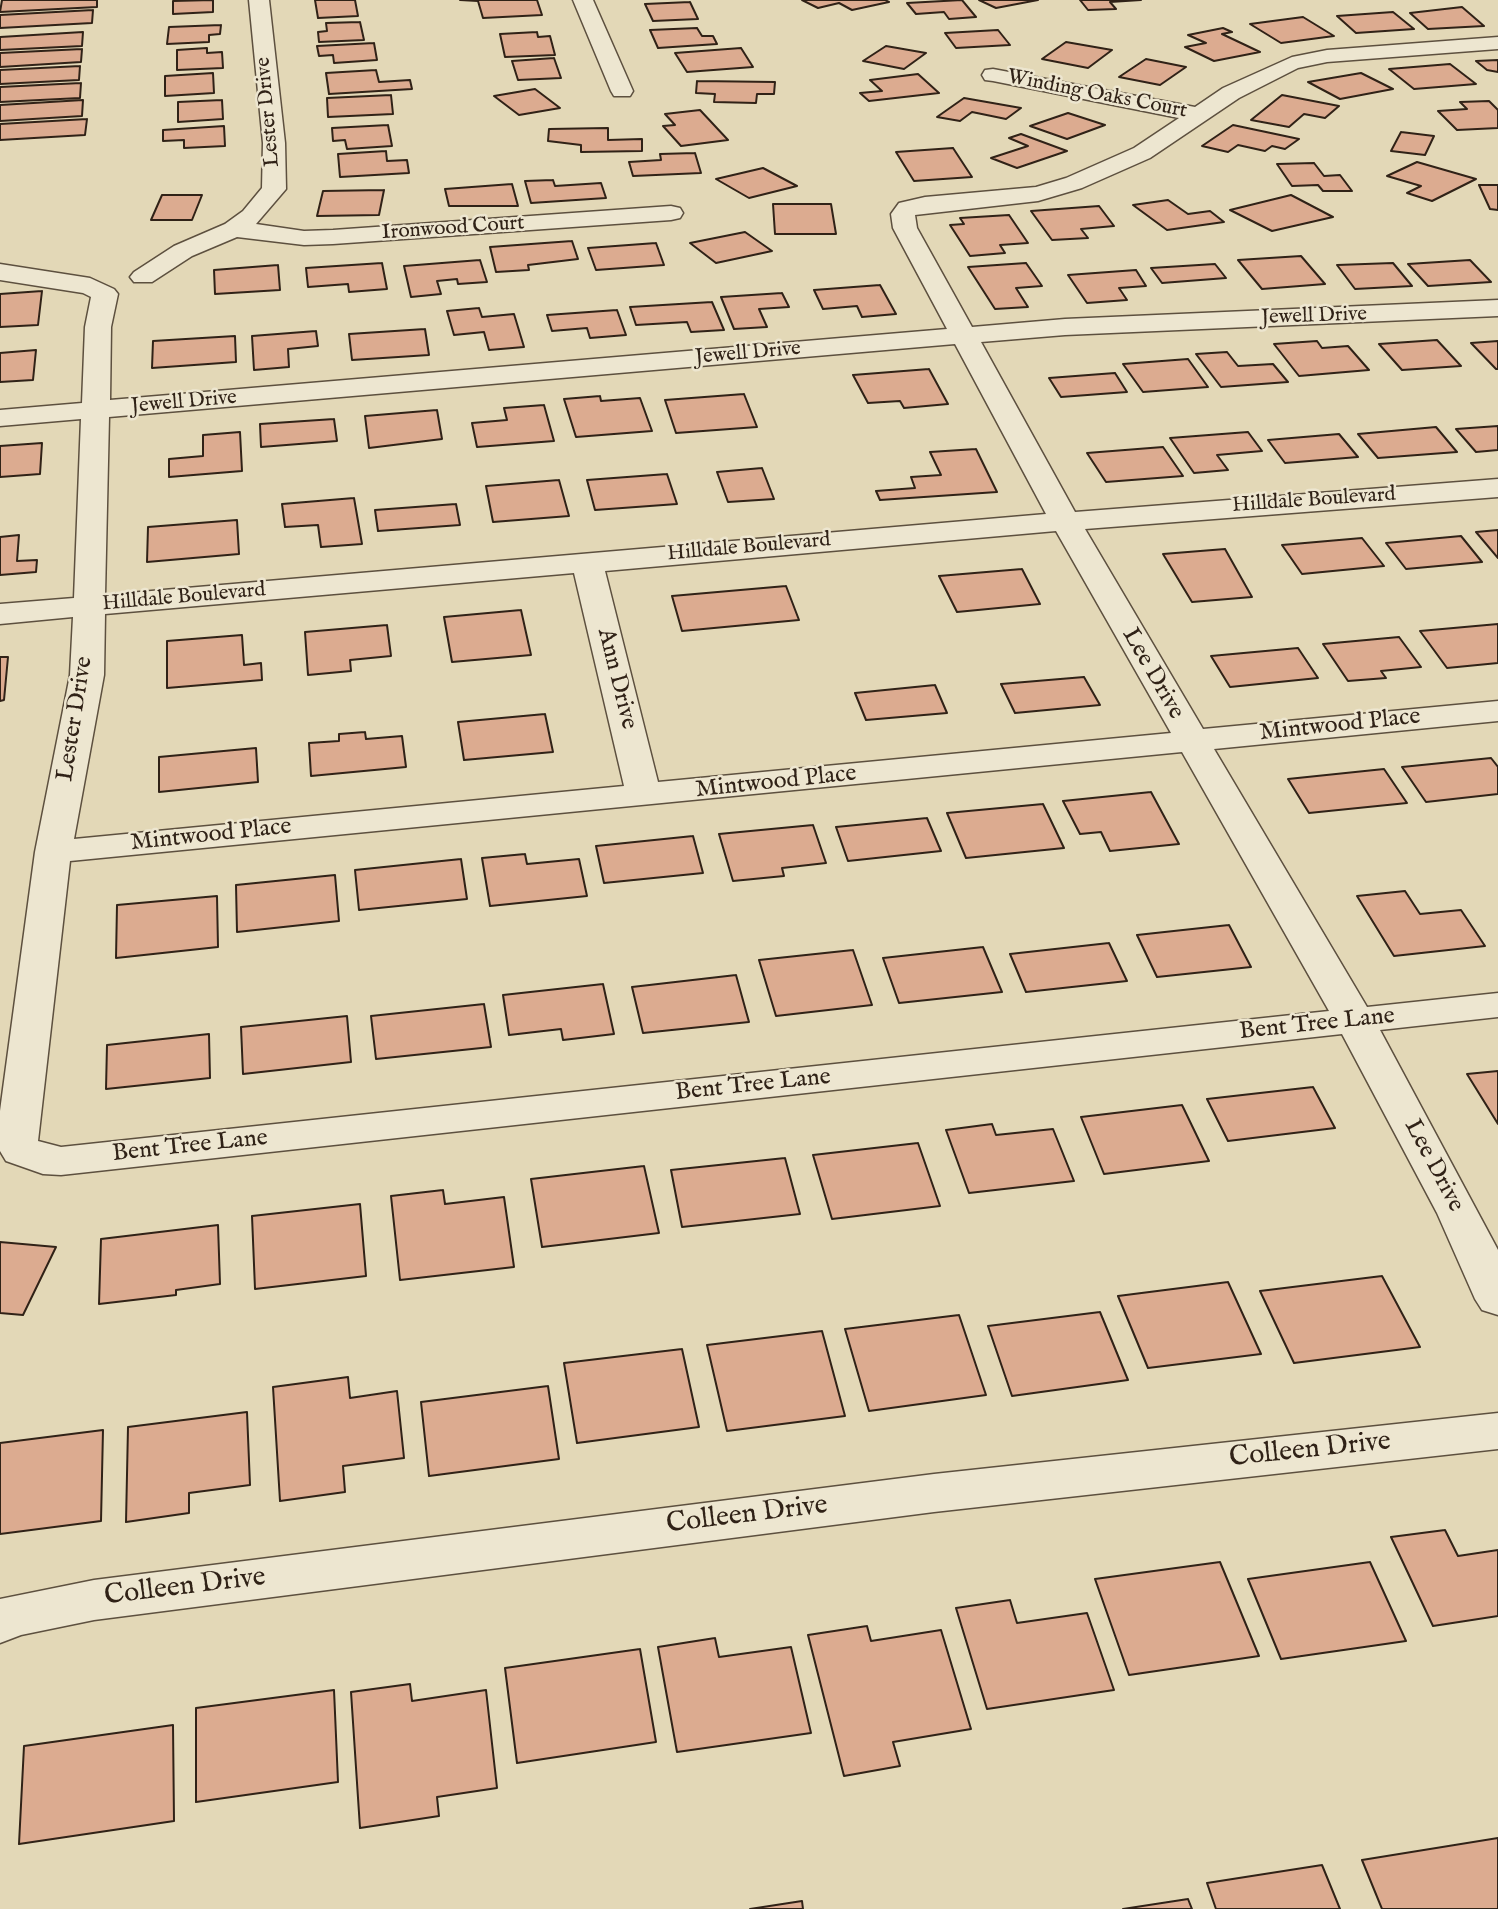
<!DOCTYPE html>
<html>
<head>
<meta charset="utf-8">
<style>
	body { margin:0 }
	canvas { display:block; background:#e3d8b7 }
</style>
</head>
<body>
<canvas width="1498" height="1909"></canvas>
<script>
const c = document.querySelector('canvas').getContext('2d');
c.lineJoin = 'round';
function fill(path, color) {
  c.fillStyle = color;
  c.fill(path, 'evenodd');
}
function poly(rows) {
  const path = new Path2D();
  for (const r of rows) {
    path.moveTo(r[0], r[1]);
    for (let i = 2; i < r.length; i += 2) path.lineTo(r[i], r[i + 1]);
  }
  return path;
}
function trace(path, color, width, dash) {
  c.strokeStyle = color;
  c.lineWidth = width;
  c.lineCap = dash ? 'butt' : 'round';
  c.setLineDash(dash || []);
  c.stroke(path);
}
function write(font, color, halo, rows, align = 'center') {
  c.font = font + ' "IM FELL English",serif';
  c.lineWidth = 5;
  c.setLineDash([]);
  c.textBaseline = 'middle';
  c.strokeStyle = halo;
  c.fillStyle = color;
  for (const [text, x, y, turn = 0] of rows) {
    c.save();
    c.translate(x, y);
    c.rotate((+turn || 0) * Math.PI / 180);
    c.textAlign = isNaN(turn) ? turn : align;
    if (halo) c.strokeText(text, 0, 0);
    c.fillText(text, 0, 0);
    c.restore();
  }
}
const building = poly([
	[2,0,97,0,97,7,0,12,2,0],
	[213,0,213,12,173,14,173,1,213,0],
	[315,0,355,0,358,16,318,18,315,0],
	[460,0,537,0,542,15,483,18,478,1,460,0],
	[802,0,885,0,889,2,852,10,839,3,818,8,802,0],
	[962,0,976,17,949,19,944,12,916,14,907,3,962,0],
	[979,0,1038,0,996,8,979,0],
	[1080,0,1141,0,1110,2,1116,9,1088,10,1080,0],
	[690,2,698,19,653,21,645,4,690,2],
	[1462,7,1484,26,1428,29,1410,13,1462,7],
	[93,10,92,23,0,28,0,15,93,10],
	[1393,12,1414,29,1356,33,1337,16,1393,12],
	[1303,17,1334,36,1281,43,1250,24,1303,17],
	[360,22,364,40,319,42,318,32,327,31,326,23,360,22],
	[221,25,220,34,209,35,209,42,167,44,169,27,221,25],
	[697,28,702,36,713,36,717,44,658,48,650,30,697,28],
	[1223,28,1232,32,1222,34,1260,52,1214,61,1185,47,1206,43,1188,35,1223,28],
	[998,30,1010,45,956,48,945,33,998,30],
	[83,32,82,46,0,50,0,37,83,32],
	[537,32,538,37,550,36,555,55,505,57,500,34,537,32],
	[1066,42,1112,50,1088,68,1042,59,1066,42],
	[374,43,377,60,334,63,333,55,319,56,317,46,374,43],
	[886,46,926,53,904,69,863,61,886,46],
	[207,48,207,53,222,52,223,68,177,70,177,50,207,48],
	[741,48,753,67,687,72,675,53,741,48],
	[82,49,81,62,0,67,0,53,82,49],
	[554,58,561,78,518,80,512,61,554,58],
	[1146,59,1186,67,1160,85,1119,77,1146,59],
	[1498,60,1498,72,1487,70,1476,61,1498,60],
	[1450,64,1476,84,1414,89,1389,69,1450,64],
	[80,66,79,80,0,84,0,70,80,66],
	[376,70,379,82,410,80,412,89,329,94,326,73,376,70],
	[213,73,214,93,165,96,165,76,213,73],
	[1361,73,1393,89,1340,99,1308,82,1361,73],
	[918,74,939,93,869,101,860,93,882,91,870,80,918,74],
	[697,81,775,82,774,94,757,94,756,103,714,102,715,94,696,93,697,81],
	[81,83,80,98,0,102,0,87,81,83],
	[535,89,560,108,519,115,494,96,535,89],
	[391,95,393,114,328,117,327,98,391,95],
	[1282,95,1339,106,1325,118,1304,114,1289,127,1251,120,1282,95],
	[964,98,1021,108,1006,119,972,112,960,121,937,117,964,98],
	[83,100,82,116,0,121,0,105,83,100],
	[222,100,223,119,178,122,178,102,222,100],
	[1489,101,1498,110,1498,128,1457,130,1438,111,1467,109,1460,102,1489,101],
	[700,110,728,140,681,146,663,126,675,125,665,114,700,110],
	[1068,113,1105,125,1067,139,1030,126,1068,113],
	[87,119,85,135,0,140,0,124,87,119],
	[388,125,392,146,347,149,345,140,333,141,332,128,388,125],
	[1233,125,1299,139,1285,149,1272,146,1265,151,1238,145,1228,152,1202,146,1233,125],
	[224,126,225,146,184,148,184,140,163,141,163,130,224,126],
	[608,128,608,140,642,139,642,151,581,152,581,145,548,141,549,129,608,128],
	[1401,132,1434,136,1425,155,1391,151,1401,132],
	[1021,134,1067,151,1017,168,991,158,1028,146,1009,138,1021,134],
	[953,148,972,177,914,181,896,152,953,148],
	[386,151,387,161,407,160,409,173,340,177,338,154,386,151],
	[695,153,701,173,633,176,629,162,661,160,660,154,695,153],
	[1417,162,1476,179,1432,201,1407,193,1421,186,1387,176,1417,162],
	[1314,163,1324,176,1340,175,1352,191,1323,191,1318,185,1292,186,1277,164,1314,163],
	[763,168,797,186,749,198,716,179,763,168],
	[553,180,555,186,601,183,606,198,531,203,525,181,553,180],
	[512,184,518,206,449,206,445,189,512,184],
	[1479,185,1498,185,1498,210,1490,209,1479,185],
	[384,190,379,215,317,216,323,191,384,190],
	[162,195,202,195,192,220,151,220,162,195],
	[1291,195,1333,217,1272,231,1230,210,1291,195],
	[1168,200,1188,214,1210,211,1224,222,1167,230,1133,205,1168,200],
	[773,204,831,204,836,234,775,234,773,204],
	[1099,206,1114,226,1081,229,1088,238,1052,240,1031,211,1099,206],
	[1009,215,1028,243,1000,245,1005,253,970,256,950,225,964,224,960,218,1009,215],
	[745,232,772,251,716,263,690,243,745,232],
	[572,241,578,259,528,265,529,270,496,272,490,247,572,241],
	[656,243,664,265,596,270,588,248,656,243],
	[1301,256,1325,284,1262,289,1238,260,1301,256],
	[480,260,487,282,458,284,457,279,437,281,441,294,411,297,404,266,480,260],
	[1470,260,1491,282,1428,286,1408,264,1470,260],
	[382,263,387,289,349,292,348,284,308,287,306,268,382,263],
	[1026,263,1042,286,1016,288,1028,307,995,309,968,267,1026,263],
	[1393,263,1412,286,1355,289,1337,265,1393,263],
	[1215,264,1226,278,1162,283,1151,268,1215,264],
	[278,265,280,290,215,294,214,270,278,265],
	[1136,270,1146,286,1119,288,1127,300,1087,303,1068,275,1136,270],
	[880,285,896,314,862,317,857,306,823,309,814,290,880,285],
	[42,291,38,325,0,327,0,294,42,291],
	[782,293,789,307,759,309,767,327,734,329,721,297,782,293],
	[712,302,724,330,691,332,687,322,636,325,630,307,712,302],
	[479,308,482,317,514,314,524,347,489,350,484,332,454,335,447,311,479,308],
	[617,310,626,335,590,338,587,328,552,331,547,315,617,310],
	[425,329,429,355,352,360,349,334,425,329],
	[316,331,318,346,288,349,289,367,254,370,252,336,316,331],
	[235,336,236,362,152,368,153,341,235,336],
	[1437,340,1461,366,1402,370,1379,344,1437,340],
	[1317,341,1322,348,1348,346,1369,370,1299,376,1274,344,1317,341],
	[1498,341,1498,369,1496,369,1471,343,1498,341],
	[36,350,33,380,0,382,0,353,36,350],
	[1227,352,1238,366,1273,364,1288,382,1221,387,1196,354,1227,352],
	[1188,359,1208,387,1143,392,1123,364,1188,359],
	[929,369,948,404,904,408,900,401,868,403,853,375,929,369],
	[1115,373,1127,392,1061,397,1049,378,1115,373],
	[744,394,757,427,676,433,665,400,744,394],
	[600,396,601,401,640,398,652,431,576,437,564,399,600,396],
	[544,405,554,441,477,447,472,423,507,420,504,408,544,405],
	[437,410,442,439,369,448,365,416,437,410],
	[334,419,337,441,261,447,260,424,334,419],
	[1498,426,1498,450,1476,452,1456,429,1498,426],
	[1436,427,1457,452,1378,458,1358,434,1436,427],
	[240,432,242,471,169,477,169,459,203,456,203,435,240,432],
	[1248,432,1262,451,1217,455,1228,470,1194,473,1170,438,1248,432],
	[1339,434,1358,457,1285,463,1268,440,1339,434],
	[42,443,40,474,0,477,0,446,42,443],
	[1163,447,1183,476,1106,482,1087,453,1163,447],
	[976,449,997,492,880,500,876,491,915,488,911,477,941,475,930,452,976,449],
	[762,468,774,499,728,502,717,472,762,468],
	[667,474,677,504,595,510,587,480,667,474],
	[559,480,569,516,493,522,486,486,559,480],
	[354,498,362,544,321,547,318,525,285,527,282,504,354,498],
	[456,504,460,525,378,531,375,510,456,504],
	[237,520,239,554,147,562,148,527,237,520],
	[1498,530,1498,558,1476,532,1498,530],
	[19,535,17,561,37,560,36,572,0,575,0,537,19,535],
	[1461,536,1482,562,1406,569,1386,543,1461,536],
	[1362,538,1384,566,1302,574,1282,545,1362,538],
	[1225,549,1252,597,1192,602,1163,554,1225,549],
	[1022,569,1040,604,957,612,939,576,1022,569],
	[786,586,799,620,682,631,672,596,786,586],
	[521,610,531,655,452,662,444,617,521,610],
	[1498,624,1498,663,1447,668,1420,631,1498,624],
	[387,625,391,656,350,660,351,671,308,675,305,632,387,625],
	[242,635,244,665,261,663,262,680,167,688,167,641,242,635],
	[1399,637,1421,667,1381,671,1386,678,1348,681,1323,644,1399,637],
	[1298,648,1318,678,1230,687,1211,656,1298,648],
	[0,657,8,657,4,700,0,701,0,657],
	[1084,677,1100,705,1015,713,1001,684,1084,677],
	[935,685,947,713,866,720,855,693,935,685],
	[545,714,553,752,464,760,458,722,545,714],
	[365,732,366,739,402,736,406,767,311,776,309,743,339,741,339,734,365,732],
	[256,748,258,782,159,792,159,757,256,748],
	[1491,758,1498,767,1498,794,1426,802,1402,767,1491,758],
	[1384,769,1407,803,1309,813,1288,779,1384,769],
	[1151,792,1179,844,1110,851,1101,832,1080,834,1063,801,1151,792],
	[1043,804,1064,848,966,858,947,813,1043,804],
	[927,818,941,851,848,861,836,827,927,818],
	[813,825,826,863,782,868,784,876,733,881,719,834,813,825],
	[693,836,703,873,604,883,596,846,693,836],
	[525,854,527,864,579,859,587,896,490,906,482,858,525,854],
	[461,859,467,899,359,910,355,870,461,859],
	[335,875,339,921,237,932,236,885,335,875],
	[1405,891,1420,914,1461,910,1485,946,1394,956,1357,896,1405,891],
	[217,896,218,947,116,958,117,905,217,896],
	[1229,925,1251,967,1157,977,1137,935,1229,925],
	[1109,943,1127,981,1026,992,1010,954,1109,943],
	[983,947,1002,992,899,1003,883,958,983,947],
	[853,950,872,1005,776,1016,759,960,853,950],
	[736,975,749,1022,643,1033,632,987,736,975],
	[603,984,614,1034,563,1040,561,1029,509,1035,503,995,603,984],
	[484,1004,491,1047,376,1059,371,1016,484,1004],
	[347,1016,351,1062,243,1074,241,1027,347,1016],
	[209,1034,210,1078,106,1089,107,1045,209,1034],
	[1498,1071,1498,1124,1467,1074,1498,1071],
	[1313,1087,1335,1128,1228,1141,1207,1099,1313,1087],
	[1182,1105,1209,1161,1104,1174,1081,1117,1182,1105],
	[992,1124,996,1135,1053,1129,1074,1181,969,1193,946,1130,992,1124],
	[918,1143,940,1206,832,1219,813,1155,918,1143],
	[785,1158,800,1214,682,1227,671,1170,785,1158],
	[644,1166,659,1233,542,1247,531,1179,644,1166],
	[443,1190,445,1204,504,1197,514,1267,400,1280,391,1196,443,1190],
	[360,1204,366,1276,255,1289,252,1216,360,1204],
	[218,1225,220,1284,176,1290,176,1295,99,1304,101,1239,218,1225],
	[0,1242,56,1247,23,1315,0,1313,0,1242],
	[1382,1276,1420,1347,1294,1363,1260,1291,1382,1276],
	[1228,1282,1261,1354,1148,1368,1118,1296,1228,1282],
	[1100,1312,1128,1380,1012,1396,988,1326,1100,1312],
	[959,1315,986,1395,869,1411,845,1329,959,1315],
	[822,1331,845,1416,727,1431,707,1345,822,1331],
	[682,1349,699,1427,577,1443,564,1363,682,1349],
	[348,1377,350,1398,397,1391,404,1458,343,1466,345,1492,280,1501,273,1387,348,1377],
	[548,1386,559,1459,429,1476,421,1402,548,1386],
	[247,1412,250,1485,189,1493,189,1513,126,1522,128,1427,247,1412],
	[103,1430,101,1521,0,1534,0,1443,103,1430],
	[1445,1530,1458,1556,1498,1550,1498,1616,1433,1626,1391,1537,1445,1530],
	[1220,1562,1259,1656,1129,1675,1095,1579,1220,1562],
	[1370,1562,1406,1641,1281,1659,1248,1579,1370,1562],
	[1010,1600,1017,1623,1087,1613,1114,1690,987,1709,956,1608,1010,1600],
	[867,1626,871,1641,941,1630,971,1729,893,1742,900,1766,844,1776,808,1635,867,1626],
	[715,1638,719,1657,791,1647,811,1733,677,1752,658,1647,715,1638],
	[640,1649,656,1742,517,1763,505,1668,640,1649],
	[410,1684,412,1701,486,1690,497,1788,437,1797,439,1816,360,1828,351,1692,410,1684],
	[334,1690,338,1782,196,1802,196,1708,334,1690],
	[173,1725,174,1821,19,1844,24,1746,173,1725],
	[1498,1838,1498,1909,1382,1909,1362,1860,1498,1838],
	[1322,1865,1340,1909,1216,1909,1207,1883,1322,1865],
	[1188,1899,1192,1909,1123,1909,1188,1899],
	[802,1901,803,1909,750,1909,802,1901]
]);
const minor = poly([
	[249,0,269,0,285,143,286,189,256,224,304,231,333,230,671,206,680,208,683,213,680,218,671,220,333,244,304,245,237,237,192,256,152,282,134,282,130,277,134,272,174,246,225,224,243,211,262,188,263,143,249,0],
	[573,0,593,0,633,91,630,96,614,96,611,91,573,0],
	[1498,37,1498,49,1327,62,1298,68,1239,98,1150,158,1082,188,1038,201,915,215,917,228,972,327,1065,319,1498,300,1498,316,1065,335,981,342,1075,512,1498,479,1498,497,1085,529,1203,729,1498,701,1498,721,1214,749,1367,1007,1498,993,1498,1017,1380,1030,1498,1250,1498,1315,1482,1310,1475,1299,1437,1213,1342,1034,61,1175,43,1174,6,1161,0,1151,0,1111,35,852,70,675,73,617,0,624,0,604,74,598,81,419,0,426,0,410,82,403,85,327,91,297,83,293,0,280,0,264,90,278,114,289,118,294,111,327,110,400,947,329,893,228,891,214,899,203,925,197,1036,187,1066,178,1134,148,1179,118,993,81,985,80,982,75,985,70,993,69,1195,107,1223,88,1292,57,1327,50,1498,37],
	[955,344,1046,514,105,595,109,417,955,344],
	[1056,531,1171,733,658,782,605,571,1056,531],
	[574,573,624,786,74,839,104,675,105,614,574,573],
	[1182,752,1329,1011,61,1147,38,1141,70,861,1182,752],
	[1498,1413,1498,1449,934,1512,94,1620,21,1635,0,1643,0,1599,94,1580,934,1474,1498,1413]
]);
const farStreetnames = [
	["Winding Oaks Court",1097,95,11],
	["Lester Drive",269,112,-95],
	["Ironwood Court",453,229,-4],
	["Jewell Drive",1314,317,-2],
	["Jewell Drive",748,354,-5],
	["Jewell Drive",184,403,-5],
	["Hilldale Boulevard",1314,501,-4],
	["Hilldale Boulevard",749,548,-5],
	["Hilldale Boulevard",184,598,-5]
];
const streetNames = [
	["Lee Drive",1152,674,60],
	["Ann Drive",616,679,76],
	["Lester Drive",76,719,-81],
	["Mintwood Place",1340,726,-6],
	["Mintwood Place",776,783,-6],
	["Mintwood Place",211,836,-6],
	["Bent Tree Lane",1317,1025,-6],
	["Bent Tree Lane",753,1086,-6],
	["Bent Tree Lane",190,1147,-6],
	["Lee Drive",1433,1166,62]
];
const nearStreetnames = [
	["Colleen Drive",1310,1451,-6],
	["Colleen Drive",747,1516,-7],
	["Colleen Drive",185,1588,-7]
];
fill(building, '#dcab90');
trace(building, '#302217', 2);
trace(minor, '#5d503f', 3);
fill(minor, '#ede6d0');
write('21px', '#302217', '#ede6d0', farStreetnames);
write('24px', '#302217', '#ede6d0', streetNames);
write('28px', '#302217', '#ede6d0', nearStreetnames);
</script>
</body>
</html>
